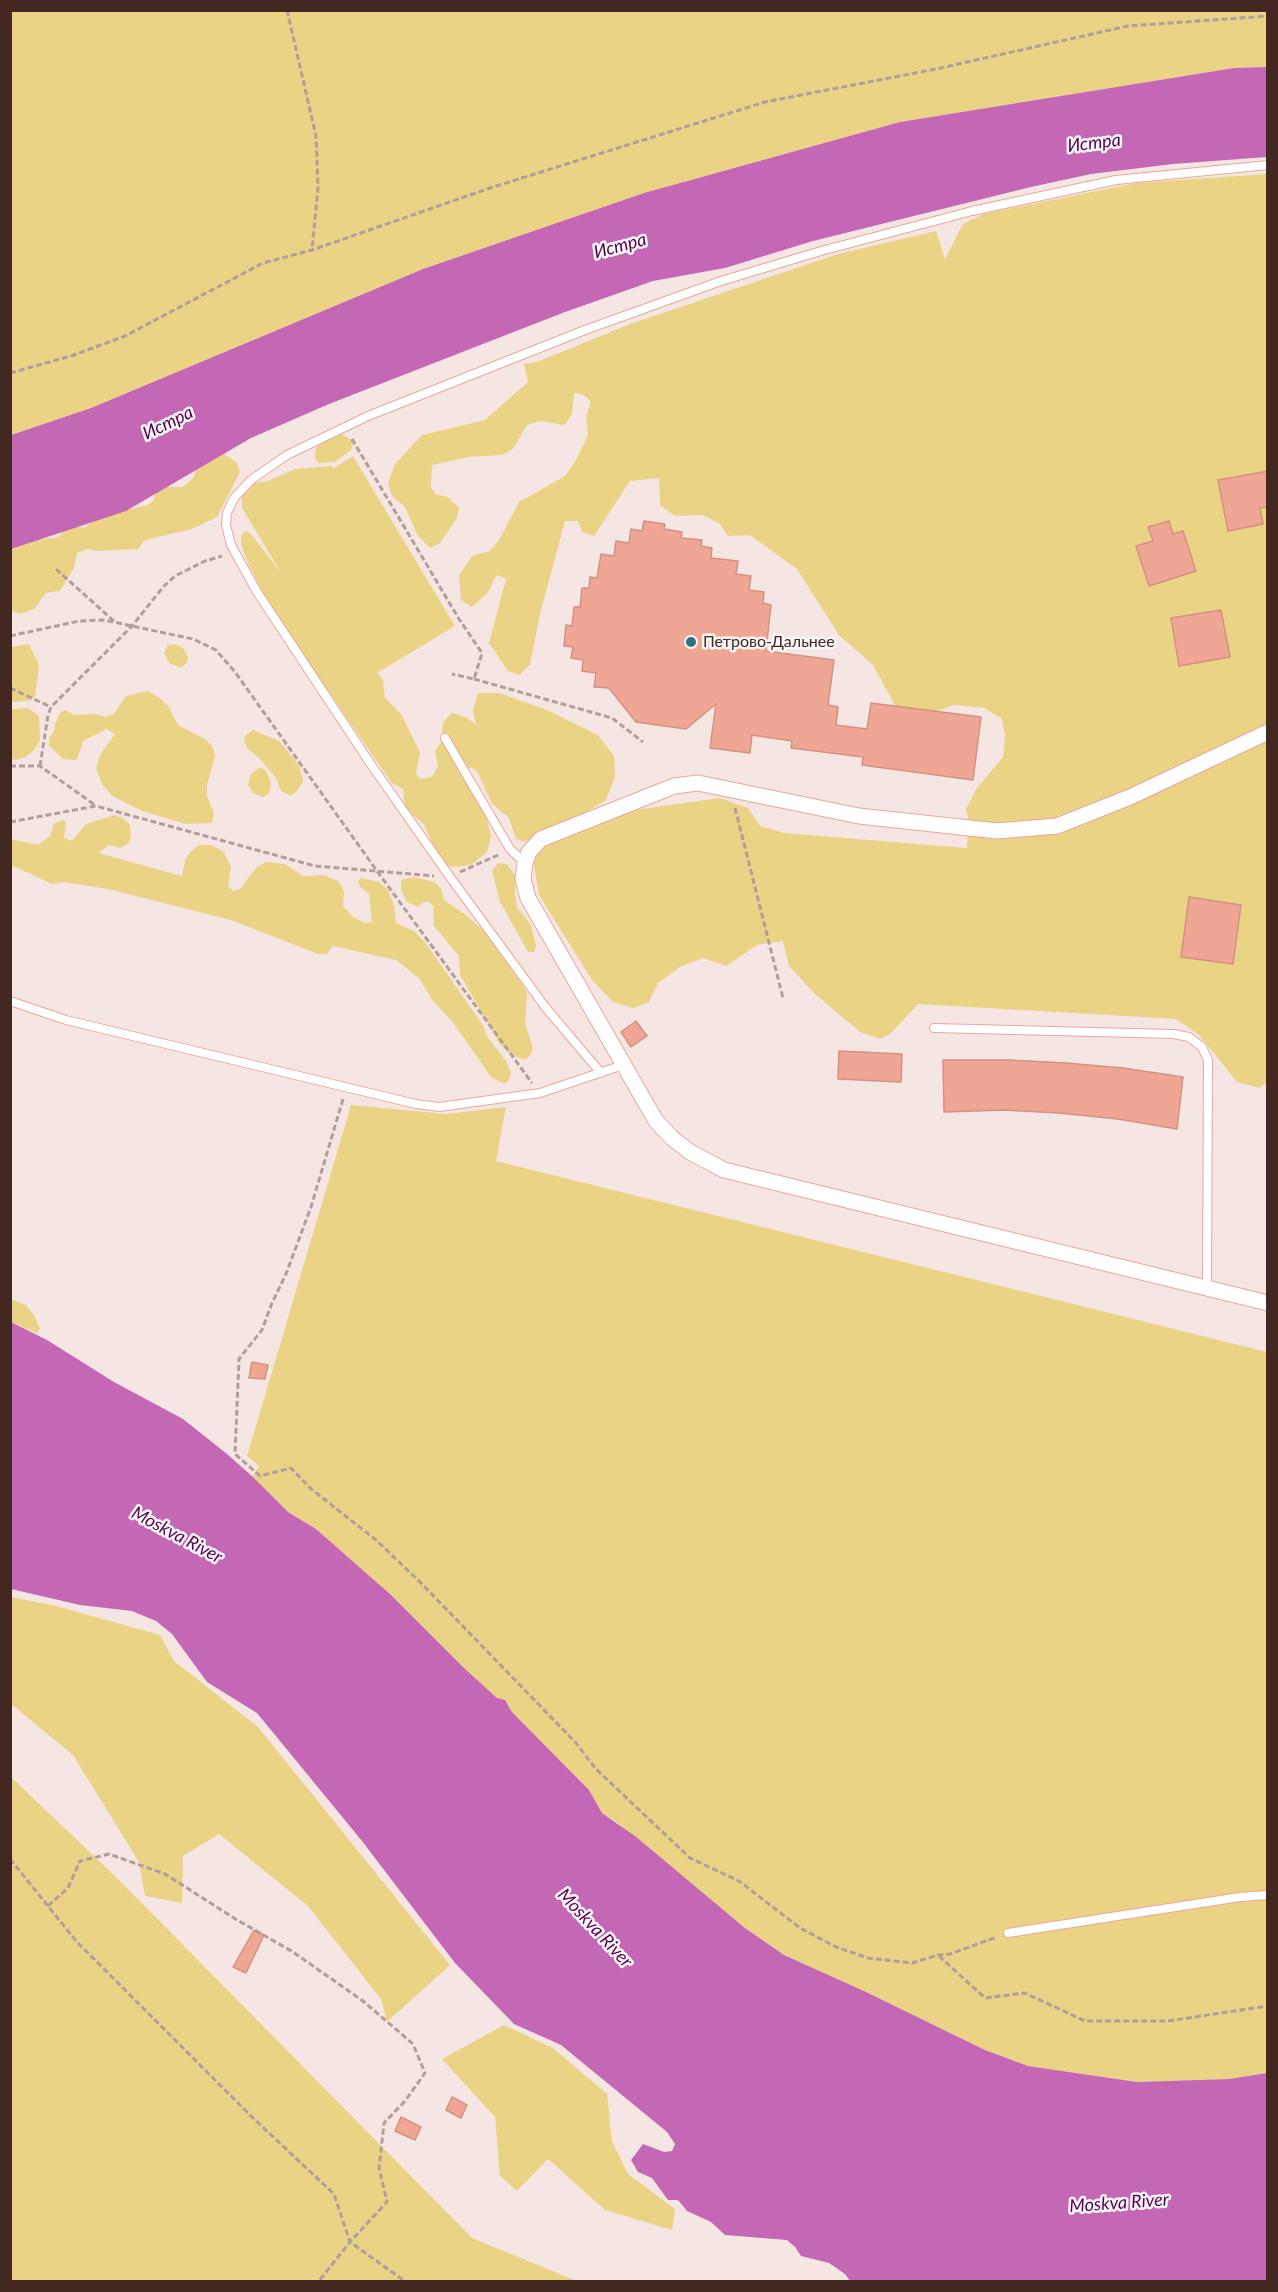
<!DOCTYPE html>
<html>
<head>
<meta charset="utf-8">
<style>
	body { margin:0 }
	#map { position:relative; width:1278px; height:2292px; overflow:hidden; background:#f5e6e3; font-family:Lato,sans-serif }
	canvas { display:block }
	.frame { position:absolute; inset:0; border:12px solid #432822; pointer-events:none }
</style>
</head>
<body>
<div id="map">
<canvas width="1278" height="2292"></canvas>
<div class="frame"></div>
</div>
<script>
const c = document.querySelector('canvas').getContext('2d');
c.lineJoin = 'round';
function fill(path, color) {
  c.fillStyle = color;
  c.fill(path, 'evenodd');
}
function poly(rows) {
  const path = new Path2D();
  for (const r of rows) {
    path.moveTo(r[0], r[1]);
    for (let i = 2; i < r.length; i += 2) path.lineTo(r[i], r[i + 1]);
  }
  return path;
}
function trace(path, color, width, dash) {
  c.strokeStyle = color;
  c.lineWidth = width;
  c.lineCap = dash ? 'butt' : 'round';
  c.setLineDash(dash || []);
  c.stroke(path);
}
function write(font, color, halo, rows, align = 'center') {
  c.font = font + ' Lato,sans-serif';
  c.lineWidth = 5;
  c.setLineDash([]);
  c.textBaseline = 'middle';
  c.strokeStyle = halo;
  c.fillStyle = color;
  for (const [text, x, y, turn = 0] of rows) {
    c.save();
    c.translate(x, y);
    c.rotate((+turn || 0) * Math.PI / 180);
    c.textAlign = isNaN(turn) ? turn : align;
    if (halo) c.strokeText(text, 0, 0);
    c.fillText(text, 0, 0);
    c.restore();
  }
}
const green = poly([
	[1267,10,1268,67,1234,68,900,122,644,193,423,269,91,408,11,435,10,11],
	[1267,174,1267,1082,1260,1088,1237,1082,1199,1035,1176,1019,918,1004,890,1034,880,1039,860,1032,815,994,789,966,783,941,757,945,726,966,703,958,680,967,658,983,649,1002,634,1008,613,1002,592,980,539,895,533,860,547,843,621,812,720,798,748,808,760,826,784,833,967,848,968,817,966,809,977,788,1003,757,1005,735,1002,719,984,708,954,705,924,716,901,716,873,665,839,635,797,569,750,535,728,536,719,523,702,515,675,516,660,505,659,478,630,481,594,536,582,532,578,521,565,521,540,614,530,665,519,675,508,671,489,643,506,579,497,575,487,593,472,607,461,600,459,575,472,556,490,551,499,540,519,502,565,476,576,460,588,435,586,416,591,402,584,395,574,393,572,414,565,425,540,421,527,425,513,449,502,455,469,457,432,465,431,487,435,494,448,497,459,508,457,518,440,543,430,548,418,536,405,507,392,496,388,483,395,464,422,435,485,420,528,382,524,364,537,362,630,324,838,254,936,231,945,259,963,224,983,214,1136,183],
	[341,434,352,440,353,446,350,451,334,462,318,463,315,457,316,448,325,440],
	[223,453,237,463,240,472,217,517,192,529,145,540,138,549,98,551,88,549,77,553,74,568,60,591,46,593,34,609,20,614,11,610,11,532,35,539,55,538,61,535,64,526,70,525,85,528,99,516,148,505,154,500,155,492,161,487,183,487,193,478,198,464],
	[353,456,455,626,377,673,383,680,385,698,401,714,420,752,416,774,421,779,432,777,438,766,435,751,441,742,443,722,452,713,466,717,476,725,473,710,478,693,499,693,547,710,598,735,614,756,615,777,606,800,562,827,524,842,516,839,509,818,492,804,477,771,471,768,464,768,463,777,476,796,487,819,491,837,487,852,471,865,452,867,440,862,424,824,405,809,403,789,392,783,304,656,261,589,247,561,241,544,241,535,246,531,251,534,281,573,242,508,242,496,247,488,254,483,268,481,295,469,331,466,334,468],
	[29,644,39,665,35,697,28,701,11,702,11,647],
	[176,644,183,648,188,657,187,663,181,668,169,663,164,653,168,645],
	[148,691,160,698,169,707,178,725,205,739,212,746,215,756,207,785,207,796,214,813,212,823,186,824,142,811,112,796,102,784,96,768,100,755,115,734,107,729,83,741,77,760,63,759,49,746,49,738,54,731,55,724,60,713,65,710,75,715,94,714,105,717,114,714,126,696],
	[28,708,39,716,40,740,34,750,26,757,15,760,11,758,11,709],
	[253,730,279,741,299,765,303,781,297,791,291,796,281,791,276,778,258,757,248,749,244,742,246,735],
	[260,767,266,771,271,782,269,793,263,797,253,793,248,785,250,775],
	[115,815,124,819,130,825,131,836,128,844,120,848,109,845,98,853,182,876,185,860,191,851,199,845,211,845,223,851,231,867,228,886,233,891,240,889,256,868,266,862,285,864,303,876,324,875,338,881,344,891,343,906,352,916,364,923,372,922,369,894,360,887,358,882,361,878,379,882,388,890,394,905,396,923,414,931,425,942,484,1027,486,1035,506,1061,511,1073,509,1080,504,1084,491,1077,452,1021,432,1000,420,979,396,960,333,946,327,954,318,954,231,920,108,889,63,882,52,884,11,865,11,839,38,845,50,836,54,824,62,820,66,822,64,838,72,841,86,824],
	[498,863,507,864,516,877,515,892,517,907,531,925,536,947,534,952,528,952,500,902,492,871],
	[414,877,435,882,441,889,444,900,466,915,485,932,527,992,525,1023,533,1048,530,1056,525,1060,511,1055,499,1043,460,975,459,956,434,926,433,906,430,902,424,902,418,907,407,902,401,890,401,880],
	[351,1105,446,1114,506,1107,496,1161,1267,1352,1267,2073,1229,2079,1137,2082,1028,2066,985,2050,864,1991,784,1955,745,1928,614,1820,602,1813,589,1790,512,1712,505,1700,497,1698,464,1668,390,1594,316,1529,288,1512,252,1476,259,1466,247,1456],
	[11,1299,26,1305,34,1315,40,1328,37,1333,11,1322],
	[10,1597,56,1606,160,1635,174,1661,258,1727,450,1965,387,2022,381,1999,308,1906,219,1834,183,1856,182,1903,145,1896,139,1862,73,1755,11,1704],
	[10,1776,120,1881,472,2238,577,2281,11,2281],
	[504,2025,553,2048,607,2094,612,2141,628,2174,675,2209,672,2230,605,2210,548,2159,517,2191,500,2176,495,2117,442,2059]
]);
const water = poly([
	[1267,67,1267,157,1173,164,1091,174,1031,187,813,241,725,268,653,281,565,312,329,404,251,438,126,511,11,549,11,435,91,408,423,269,644,193,900,122,1234,68],
	[11,1322,47,1340,114,1382,183,1419,227,1454,252,1476,288,1512,316,1529,390,1594,464,1668,497,1698,505,1700,512,1712,589,1790,602,1813,635,1836,745,1928,784,1955,864,1991,985,2050,1028,2066,1137,2082,1229,2079,1267,2073,1267,2281,850,2281,845,2274,829,2263,801,2256,795,2247,787,2240,725,2235,711,2222,687,2211,678,2200,668,2200,652,2178,638,2172,631,2160,643,2144,664,2152,672,2151,675,2144,667,2132,561,2045,514,2024,455,1963,362,1841,257,1713,207,1682,172,1634,156,1621,132,1611,80,1605,11,1589]
]);
const building = poly([
	[1268,471,1268,507,1260,508,1263,524,1228,531,1218,480,1268,471],
	[644,521,665,524,664,529,682,532,681,538,702,540,701,546,712,548,711,558,738,561,736,574,751,576,749,590,764,592,763,603,771,605,766,651,834,660,828,705,838,707,836,725,867,729,871,703,981,717,973,780,862,765,863,757,791,748,792,741,752,735,750,753,710,748,716,704,686,729,636,722,609,688,594,687,596,673,582,671,583,660,571,658,573,647,564,646,566,625,572,626,574,607,580,607,582,588,589,588,590,577,597,578,601,554,614,556,616,541,629,543,631,529,642,531,644,521],
	[1169,521,1173,534,1183,531,1196,571,1149,586,1136,546,1153,541,1148,527,1169,521],
	[1221,610,1230,657,1179,666,1171,618,1221,610],
	[1189,897,1241,905,1233,964,1181,957,1189,897],
	[636,1021,647,1036,631,1047,621,1032,636,1021],
	[839,1051,902,1054,901,1082,838,1079,839,1051],
	[943,1060,1009,1060,1066,1063,1123,1068,1183,1077,1177,1129,1118,1119,1059,1113,1004,1110,944,1112,943,1060],
	[252,1362,268,1365,265,1379,249,1378,252,1362],
	[254,1930,264,1935,246,1973,233,1967,254,1930],
	[452,2097,467,2105,461,2118,446,2110,452,2097],
	[401,2117,421,2127,415,2140,395,2131,401,2117]
]);
const path = poly([
	[287,10,316,136,318,188,312,250],
	[10,373,71,356,125,336,263,263,312,250,490,188,765,102,936,69,1128,26,1268,16],
	[352,439,459,619,482,653,474,679,452,674],
	[56,569,115,622],
	[10,636,79,621,104,620,193,639,216,650,235,672,377,871,532,1083],
	[474,679,612,718,643,742],
	[10,688,51,707],
	[10,766,40,766,95,805],
	[40,766,48,715,51,707,132,626,164,586,175,576,205,561,222,556],
	[735,808,783,998],
	[10,822,96,806,315,866,434,876],
	[460,872,498,855],
	[343,1099,311,1207,286,1274,272,1303,262,1330,239,1359,235,1454,260,1476,291,1468,310,1488,376,1540,421,1583,576,1743,595,1768,690,1858,739,1881,800,1928,836,1947,868,1958,912,1963,938,1955,950,1954,997,1937],
	[10,1859,77,1942,253,2118,334,2194,350,2242,406,2282],
	[48,1906,68,1888,80,1861,109,1854,165,1874,234,1918,293,1952,363,2001,413,2044,425,2073,405,2101,384,2123,379,2168,387,2202,350,2242,318,2282],
	[939,1956,985,1998,1025,1993,1085,2021,1168,2021,1268,2006]
]);
const service = poly([
	[445,738,510,849,525,863],
	[10,1001,66,1020,416,1104,439,1107,540,1093,623,1065],
	[934,1028,1173,1034,1189,1037,1202,1047,1208,1060,1207,1288],
	[601,1073,546,1008,450,877,372,766,257,592,231,545,226,525,227,513,234,498,251,480,287,455,368,416,585,330,721,281,821,251,972,211,1116,180,1268,165],
	[1008,1933,1240,1897,1268,1895]
]);
const minor = poly([
	[1268,732,1130,797,1057,826,997,831,859,816,698,783,674,786,541,839,529,852,525,863,523,879,528,898,656,1121,672,1138,690,1152,724,1170,1268,1303]
]);
const markers = [
	[691,642,6,"#2d7381"]
];
const poiNames = [
	["Петрово-Дальнее",703,642]
];
const waterNames = [
	["Истра",1094,143,-7],
	["Истра",620,246,-15],
	["Истра",168,423,-26],
	["Moskva River",177,1535,28],
	["Moskva River",595,1928,47],
	["Moskva River",1119,2203,-4]
];
fill(green, '#ebd386');
fill(water, '#c468b6');
fill(building, '#f0a695');
trace(building, '#d39182', 1.5);
trace(service, '#eba798', 10);
trace(minor, '#eba798', 17);
trace(path, '#b29e9a', 3, [6, 3]);
trace(service, '#fff', 8);
trace(minor, '#fff', 15);
for (const [x, y, r, color] of markers) {
  const dot = new Path2D();
  dot.arc(x, y, r, 0, 2 * Math.PI);
  c.fillStyle = color;
  c.fill(dot);
  trace(dot, '#f7f7f7', 2);
}
write('16px', '#432822', '#f7f7f7', poiNames, 'left');
write('italic 18px', '#5a0052', '#f7f7f7', waterNames);
</script>
</body>
</html>
